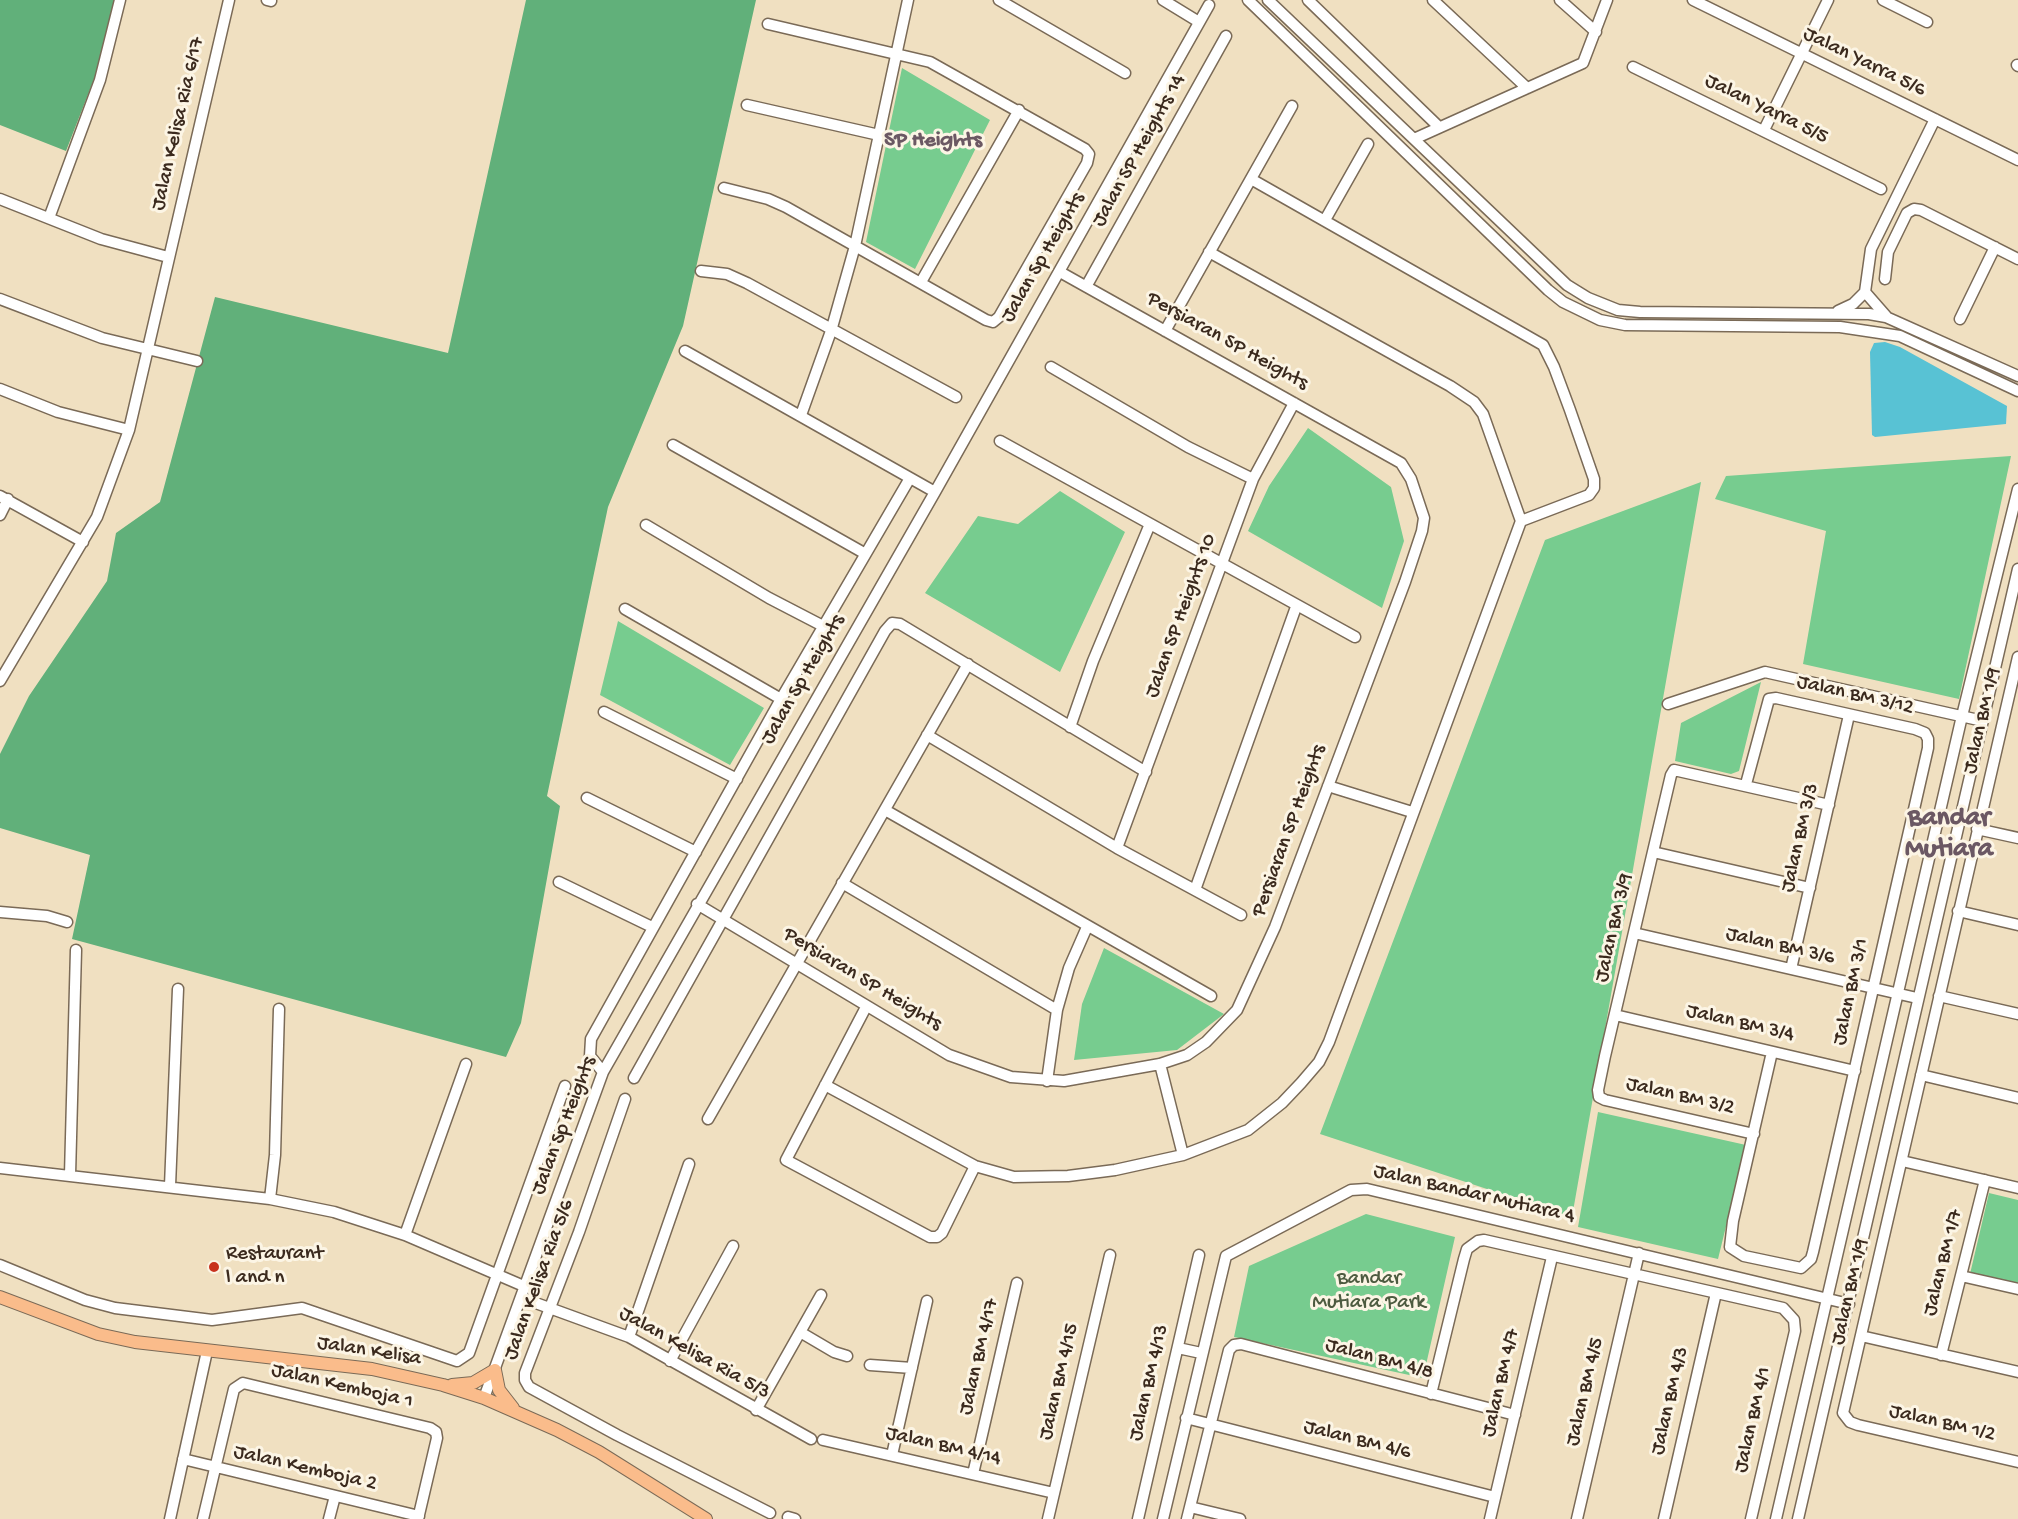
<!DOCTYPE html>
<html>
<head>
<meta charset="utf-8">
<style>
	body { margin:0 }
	canvas { display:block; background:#f0e0c1 }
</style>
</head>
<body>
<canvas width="2018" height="1519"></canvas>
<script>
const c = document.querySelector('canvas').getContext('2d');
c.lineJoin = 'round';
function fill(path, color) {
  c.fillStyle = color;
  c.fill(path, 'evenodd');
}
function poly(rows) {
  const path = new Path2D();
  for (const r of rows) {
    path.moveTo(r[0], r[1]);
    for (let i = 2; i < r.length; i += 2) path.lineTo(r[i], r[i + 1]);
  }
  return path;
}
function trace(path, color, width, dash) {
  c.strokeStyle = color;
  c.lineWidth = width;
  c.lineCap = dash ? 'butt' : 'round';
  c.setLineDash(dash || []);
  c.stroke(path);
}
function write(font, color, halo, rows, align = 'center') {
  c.font = font + ' "Gochi Hand",sans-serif';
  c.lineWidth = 6;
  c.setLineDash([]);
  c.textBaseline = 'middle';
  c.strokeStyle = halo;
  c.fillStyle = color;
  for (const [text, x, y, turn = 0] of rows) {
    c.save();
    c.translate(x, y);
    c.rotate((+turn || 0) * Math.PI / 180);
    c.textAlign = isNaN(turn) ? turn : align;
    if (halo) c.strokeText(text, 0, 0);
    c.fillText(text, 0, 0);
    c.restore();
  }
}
const green = poly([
	[902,68,990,120,915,269,866,242],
	[1308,428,1391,487,1404,541,1382,608,1248,531,1269,486],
	[2011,456,1959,699,1803,664,1826,531,1715,499,1726,476],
	[1701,482,1572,1217,1320,1134,1545,540],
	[1060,491,1125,532,1060,672,925,593,978,516,1018,524],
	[618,621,764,708,730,765,600,695],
	[1761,682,1739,771,1731,774,1675,761,1681,723],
	[1104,948,1224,1014,1177,1050,1074,1060,1082,1004],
	[1598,1112,1746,1145,1718,1259,1578,1227],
	[1989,1193,2018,1200,2018,1285,1970,1274],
	[1366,1214,1455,1237,1423,1378,1234,1337,1249,1266]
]);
const forest = poly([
	[0,0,115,0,96,74,66,151,0,125],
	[526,0,756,0,683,326,608,507,547,796,560,806,521,1023,506,1057,72,939,90,855,0,828,0,754,29,696,107,581,116,533,160,502,215,297,448,353]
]);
const water = poly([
	[1885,342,1900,347,2007,406,2006,424,1875,437,1872,435,1870,352,1874,343]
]);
const minor = poly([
	[267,0,271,1],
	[999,0,1125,73],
	[1163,0,1199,22],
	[1248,0,1548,290,1563,302,1600,320,1625,325,1840,327,1900,336,2018,391],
	[1268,0,1567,285,1588,298,1618,310,1640,312,1869,314,1886,317,2018,376],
	[1308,0,1439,127],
	[1433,0,1527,88],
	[1560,0,1596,32],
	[1693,0,2018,160],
	[1883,0,1927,22],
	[2017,65,2018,66],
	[1633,67,1881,189],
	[747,105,879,135],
	[1764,130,1828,0],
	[1414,139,1583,63,1607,0],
	[1251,179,1543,345,1554,367,1570,410,1594,479,1594,488,1589,495,1521,521],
	[724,188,768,199,786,207,986,320,993,322,999,317,1087,163,1089,154,1085,149,930,62,768,24],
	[0,199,101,239,168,257],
	[49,218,100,80,120,0],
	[1325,220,1368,144],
	[701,271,727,274,747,283,956,397],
	[1885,279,1888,252,1907,213,1914,209,1921,210,2018,259],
	[921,282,1019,110],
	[1087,285,1226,36],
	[1865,292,1886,316],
	[0,299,102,338,197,361],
	[1838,311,1853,304,1865,292,1871,249,1935,119],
	[1960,319,1995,247],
	[1165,331,1292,106],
	[685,351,935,492],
	[1051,367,1188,447,1253,479],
	[0,389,58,412,129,430],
	[801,415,831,331,855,246,908,0],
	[1000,441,1355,637],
	[673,445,864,553],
	[0,496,83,542],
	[0,515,8,499],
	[646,525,769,598,823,626],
	[625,609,781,699],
	[2018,657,1843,1413,1850,1422,1858,1425,2018,1462],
	[0,681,97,517,129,430,229,0],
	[1668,704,1765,672,1983,721],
	[604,712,737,779],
	[1070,727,1093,661,1150,524],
	[927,735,1117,848,1241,915],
	[1746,784,1769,699,1776,698,1915,729,1925,733,1928,739,1928,748,1813,1252,1811,1259,1801,1268,1744,1256,1730,1247,1733,1221,1772,1052],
	[1328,786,1412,812],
	[587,798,696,852],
	[885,810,1211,996],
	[1977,829,2018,838],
	[1117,848,1253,479,1294,403],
	[1653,852,1810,888],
	[559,882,652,927],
	[842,883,1057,1010],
	[1195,890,1296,607],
	[697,904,949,1055,1011,1077,1064,1081,1160,1064,1187,1055,1206,1042,1237,1010,1275,927,1405,582,1422,531,1424,518,1411,479,1401,463,1060,272],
	[1958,911,2018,925],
	[0,912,47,916,67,922],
	[1634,933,1917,998],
	[1791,969,1849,715],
	[1939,996,2018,1014],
	[866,1007,786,1160,930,1237,937,1237,942,1233,975,1166],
	[1615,1015,1855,1071],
	[1160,1064,1183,1155],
	[603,1072,590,1056,591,1039,781,699,910,478],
	[1921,1075,2018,1098],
	[634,1078,885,631,892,623,900,624,1146,772],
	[1047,1081,1057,1010,1069,968,1087,927],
	[825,1085,975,1166,1014,1177,1068,1176,1115,1170,1183,1155,1248,1130,1282,1103,1301,1083,1319,1062,1329,1042,1521,521,1483,414,1474,402,1450,386,1209,252],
	[625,1099,579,1232,525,1373,525,1380,529,1387,617,1435,770,1513],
	[708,1119,968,664],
	[1754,1134,1605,1100,1599,1097,1598,1090,1605,1056,1671,775,1674,770,1829,805],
	[1902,1161,2018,1188],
	[0,1168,270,1199,334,1212,405,1235,526,1287],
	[70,1175,76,950],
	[170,1186,178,989],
	[270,1199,275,1155,279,1009],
	[405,1235,466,1064],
	[0,1265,85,1300,115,1308,212,1320,302,1308,457,1361,469,1353,565,1086],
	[1961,1276,2018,1289],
	[522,1298,629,1337,811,1439],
	[800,1332,834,1352,847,1356],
	[1861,1336,2018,1372],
	[629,1337,689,1164],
	[1178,1348,1201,1353],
	[1941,1355,1985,1180],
	[670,1361,733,1246],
	[870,1365,912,1368],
	[1431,1394,1464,1259,1467,1249,1478,1241,1484,1240,1783,1308,1794,1320,1795,1331,1751,1519],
	[484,1398,603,1072,935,492,1209,5],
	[756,1410,821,1295],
	[1186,1418,1495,1497],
	[823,1440,1054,1493],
	[892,1455,927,1301],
	[183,1459,419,1516],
	[973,1474,1017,1283],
	[1190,1507,1240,1519],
	[788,1517,795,1519],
	[170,1519,207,1351],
	[203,1519,234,1389,243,1383,430,1428,436,1432,437,1438,418,1519],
	[329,1519,335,1496],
	[1048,1519,1110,1255],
	[1138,1519,1199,1255],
	[1163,1519,1226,1256,1351,1190,1367,1189,1849,1304],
	[1187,1519,1229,1350,1234,1345,1241,1344,1515,1415],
	[1490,1519,1552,1257],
	[1577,1519,1639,1253],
	[1664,1519,1716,1293],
	[1776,1519,1962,716,2018,489],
	[1798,1519,2018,569]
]);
const major = poly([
	[0,1297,98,1334,135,1342,372,1369,443,1385,484,1398,557,1430,599,1452,706,1519],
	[495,1370,499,1390,513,1408],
	[452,1385,473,1383,495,1370]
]);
const markers = [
	[214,1267,6,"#c8321e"]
];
const streetNames = [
	["Jalan Yarra 5/6",1864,63,26],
	["Jalan Yarra 5/5",1766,110,26],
	["Jalan Kelisa Ria 6/17",179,124,-77],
	["Jalan SP Heights 14",1140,151,-61],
	["Jalan Sp Heights",1044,258,-60],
	["Persiaran SP Heights",1227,342,29],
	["Jalan SP Heights 10",1182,616,-70],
	["Jalan Sp Heights",804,680,-60],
	["Jalan BM 3/12",1855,696,13],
	["Jalan BM 1/9",1983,721,-77],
	["Persiaran SP Heights",1290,831,-70],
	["Jalan BM 3/3",1801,838,-77],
	["Jalan BM 3/9",1615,928,-77],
	["Jalan BM 3/6",1780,947,13],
	["Persiaran SP Heights",862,980,31],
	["Jalan BM 3/1",1852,992,-78],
	["Jalan BM 3/4",1740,1024,13],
	["Jalan BM 3/2",1680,1097,13],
	["Jalan Sp Heights",565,1126,-69],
	["Jalan Bandar Mutiara 4",1474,1195,13],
	["Jalan BM 1/7",1944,1263,-76],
	["Jalan Kelisa Ria 5/6",540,1280,-70],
	["Jalan BM 1/9",1851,1292,-77],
	["Jalan Kelisa",369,1352,9],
	["Jalan Kelisa Ria 5/3",694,1354,29],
	["Jalan BM 4/17",980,1357,-77],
	["Jalan BM 4/8",1379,1360,15],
	["Jalan BM 4/15",1060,1382,-77],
	["Jalan BM 4/13",1150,1383,-77],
	["Jalan BM 4/7",1502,1383,-77],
	["Jalan Kemboja 1",342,1387,13],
	["Jalan BM 4/5",1586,1392,-77],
	["Jalan BM 4/3",1671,1401,-77],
	["Jalan BM 4/1",1754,1420,-77],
	["Jalan BM 1/2",1942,1424,13],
	["Jalan BM 4/6",1357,1441,14],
	["Jalan BM 4/14",943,1447,13],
	["Jalan Kemboja 2",305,1469,13]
];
const poiNames = [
	["Restaurant",226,1255],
	["l and n",226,1279]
];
const parkNames = [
	["Bandar",1369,1280],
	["Mutiara Park",1369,1304]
];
const neighbourhoodNames = [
	["SP Heights",933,142]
];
const districtNames = [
	["Bandar",1949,820],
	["Mutiara",1949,851]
];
fill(green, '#77cc8f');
fill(forest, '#61b07a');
fill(water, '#58c2d4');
trace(minor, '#7a6a57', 13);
trace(major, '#7a6a57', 14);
trace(minor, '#fff', 10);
trace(major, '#fabc8b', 12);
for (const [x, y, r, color] of markers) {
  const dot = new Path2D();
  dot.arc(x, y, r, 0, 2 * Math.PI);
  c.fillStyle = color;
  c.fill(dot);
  trace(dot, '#fcf5e5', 2);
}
write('21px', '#3b2a1e', '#fcf5e5', streetNames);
write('21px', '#3b2a1e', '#fcf5e5', poiNames, 'left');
write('21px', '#4d5b40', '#fcf5e5', parkNames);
write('bold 22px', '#6b5863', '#fcf5e5', neighbourhoodNames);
write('bold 27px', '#6b5863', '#fcf5e5', districtNames);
</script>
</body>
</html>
